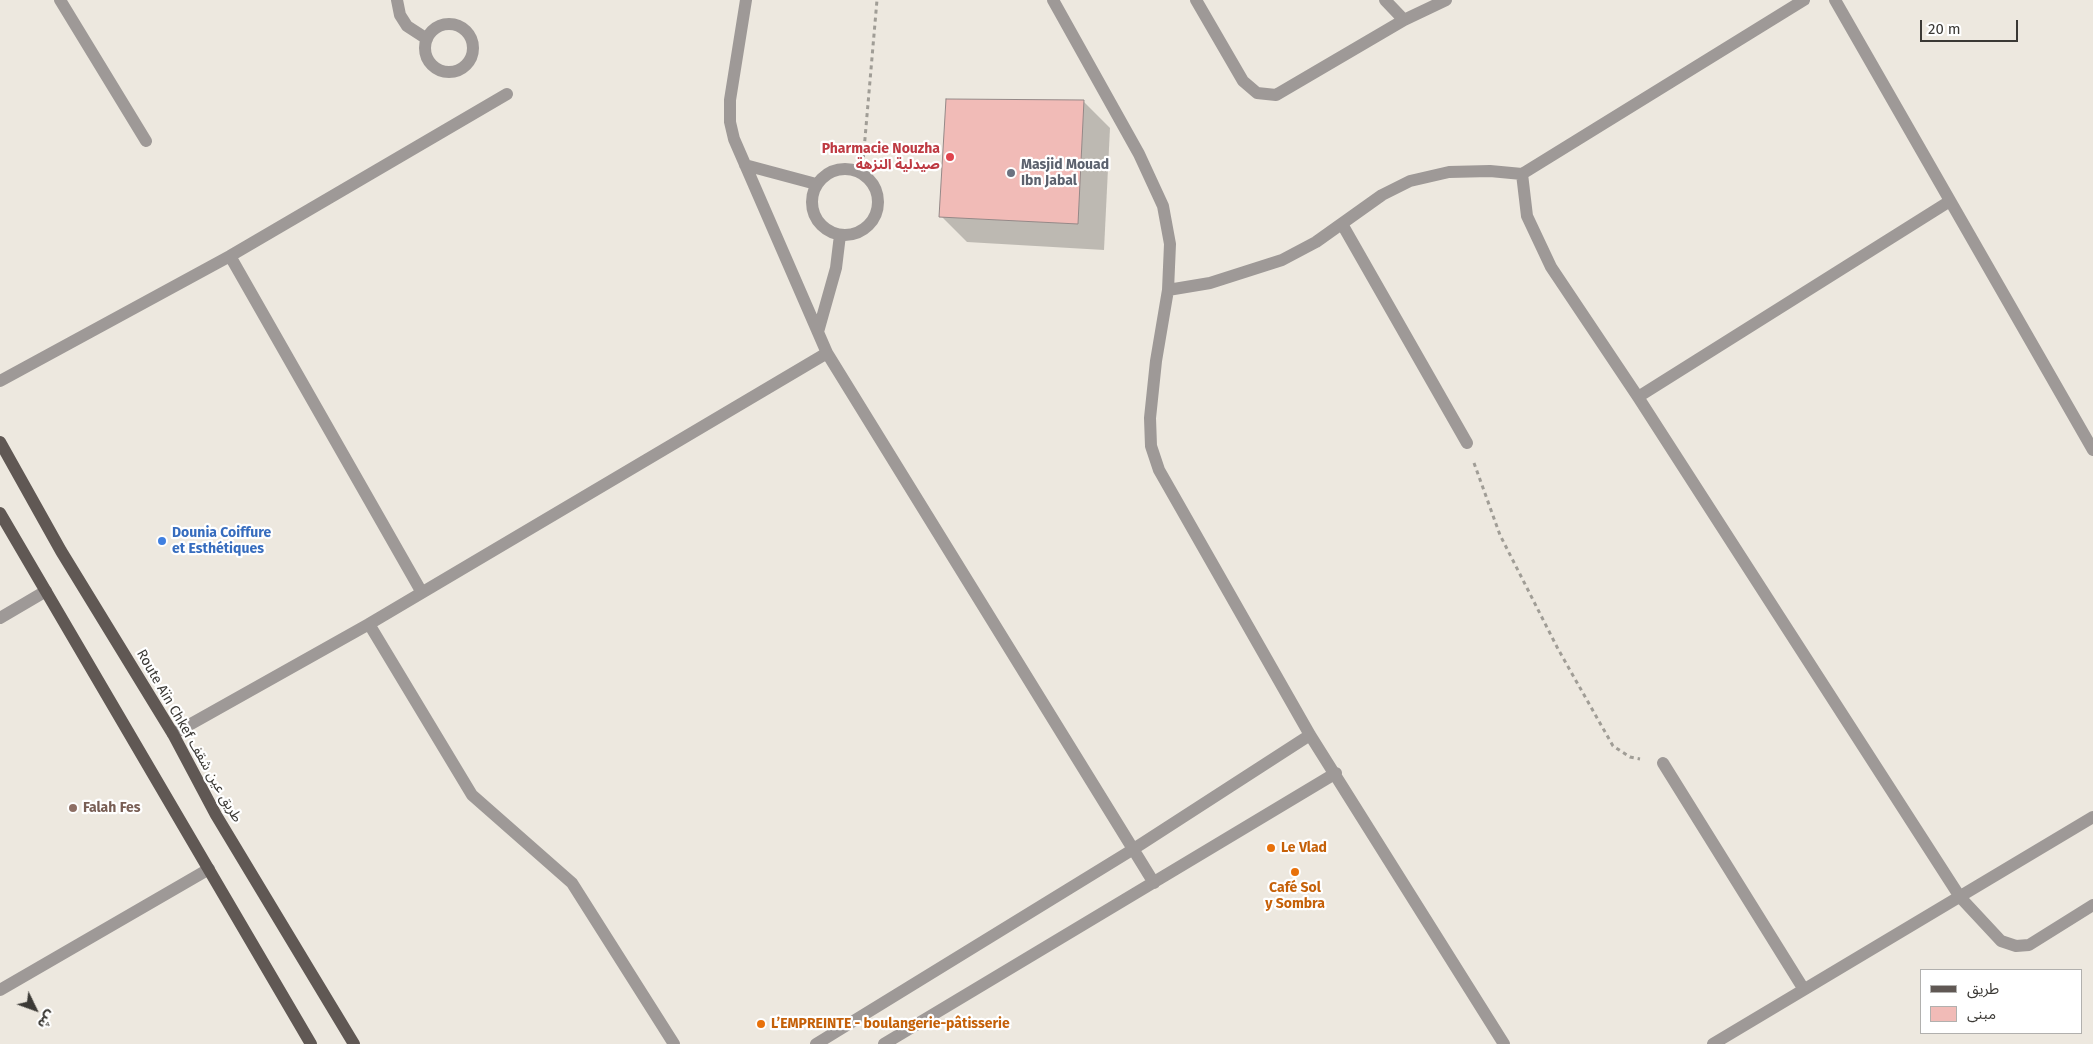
<!DOCTYPE html>
<html>
<head>
<meta charset="utf-8">
<style>
	body { margin:0 }
	#map { position:relative; width:2093px; height:1044px; overflow:hidden; background:#ede8df; font-family:"Fira Sans","Noto Sans Arabic",sans-serif }
	canvas { display:block }
	.legend { position:absolute; left:1920px; top:969px; width:162px; height:65px; box-sizing:border-box; background:#fff; border:1px solid #b1b0ae; margin:0; padding:6px 9px; list-style:none; font-size:15px; color:#3b3935 }
	.legend li { display:flex; align-items:center; gap:10px; height:25px }
	.legend b { width:25px; border:1px solid #b1b0ae }
	.north { position:absolute; left:10px; top:984px; width:50px; height:50px; -webkit-text-stroke:4px #fff; paint-order:stroke; rotate:132deg; font-size:14px; font-weight:700; line-height:20px; text-align:center; color:#3b3935 }
	.north::after { content:''; display:block; margin:auto; width:18px; height:22px; background:#3b3935; clip-path:polygon(50% 0,100% 100%,50% 72%,0 100%) }
	.scale { position:absolute; left:1920px; top:20px; width:98px; height:22px; box-sizing:border-box; border:2px solid #3b3935; border-top:0; padding-left:6px; font-size:15px; line-height:18px; white-space:nowrap; color:#3b3935; -webkit-text-stroke:4px #fff; paint-order:stroke }
</style>
</head>
<body>
<div id="map">
<canvas width="2093" height="1044"></canvas>
<ul class="legend">
<li><b style="height:6px;background:#605854"></b>طريق</li>
<li><b style="height:14px;background:#f1bbb7"></b>مبنى</li>
</ul>
<div class="north">ش</div>
<div class="scale">20 m</div>
</div>
<script>
const c = document.querySelector('canvas').getContext('2d');
c.lineJoin = 'round';
function fill(path, color) {
  c.fillStyle = color;
  c.fill(path, 'evenodd');
}
function poly(rows) {
  const path = new Path2D();
  for (const r of rows) {
    if (r.length === 3) {
      path.moveTo(r[0] + r[2], r[1]);
      path.arc(r[0], r[1], r[2], 0, 2 * Math.PI);
      continue;
    }
    path.moveTo(r[0], r[1]);
    for (let i = 2; i < r.length; i += 2) path.lineTo(r[i], r[i + 1]);
  }
  return path;
}
function trace(path, color, width, dash) {
  c.strokeStyle = color;
  c.lineWidth = width;
  c.lineCap = dash ? 'butt' : 'round';
  c.setLineDash(dash || []);
  c.stroke(path);
}
function write(font, color, halo, rows, align = 'center') {
  c.font = font + ' "Fira Sans","Noto Sans Arabic",sans-serif';
  c.lineWidth = 4.5;
  c.setLineDash([]);
  c.textBaseline = 'middle';
  c.strokeStyle = halo;
  c.fillStyle = color;
  for (const [text, x, y, turn = 0] of rows) {
    c.save();
    c.translate(x, y);
    c.rotate((+turn || 0) * Math.PI / 180);
    c.textAlign = isNaN(turn) ? turn : align;
    if (halo) c.strokeText(text, 0, 0);
    c.fillText(text, 0, 0);
    c.restore();
  }
}
const shadow = poly([
	[947,100,1084,102,1110,128,1104,250,967,242,941,216]
]);
const building = poly([
	[946,99,1084,100,1078,224,939,217,946,99]
]);
const path = poly([
	[862,173,877,0],
	[1474,463,1500,535,1558,649,1613,746,1630,757,1640,759]
]);
const minor = poly([
	[60,0,146,141],
	[397,0,400,15,407,26,427,39],
	[746,0,730,100,730,122,734,139,827,353,1154,883],
	[1053,0,1139,154,1163,206,1170,244,1168,290,1156,361,1150,418,1151,446,1159,470,1310,735,1504,1044],
	[1196,0,1243,81,1257,93,1276,95,1404,20],
	[1385,0,1404,20,1446,0],
	[1835,0,2093,450],
	[449,48,24],
	[745,165,816,184],
	[845,202,33],
	[1522,174,1527,216,1551,267,1638,397,1960,897,2001,941,2016,946,2029,945,2093,905],
	[1342,224,1467,443],
	[230,256,421,591],
	[1168,290,1210,283,1282,260,1316,242,1382,195,1410,181,1449,172,1490,171,1522,174,1804,0],
	[818,332,836,268,840,235],
	[0,381,230,256,507,94],
	[1638,397,1950,201],
	[0,618,46,591],
	[369,624,472,795,572,883,674,1044],
	[173,734,369,624,827,353],
	[1663,763,1803,988],
	[0,990,209,869],
	[816,1044,1132,850,1310,735],
	[884,1044,1336,773],
	[1713,1044,2093,817]
]);
const major = poly([
	[0,442,61,551,173,734,216,815,354,1044],
	[0,513,311,1044]
]);
const markers = [
	[950,157,5,"#e0444e"],
	[1011,173,5,"#6b7280"],
	[162,541,5,"#3f7fe0"],
	[73,808,5,"#8d6e63"],
	[1271,848,5,"#e8710a"],
	[1295,872,5,"#e8710a"],
	[761,1024,5,"#e8710a"]
];
const healthNames = [
	["Pharmacie Nouzha",940,149],
	["صيدلية النزهة",940,165]
];
const worshipNames = [
	["Masjid Mouad",1021,165],
	["Ibn Jabal",1021,181]
];
const shopNames = [
	["Dounia Coiffure",172,533],
	["et Esthétiques",172,549]
];
const streetNames = [
	["Route Aïn Chkef طريق عين شقف",189,736,60]
];
const educationNames = [
	["Falah Fes",83,808]
];
const foodNames = [
	["Le Vlad",1281,848],
	["Café Sol",1295,888,"center"],
	["y Sombra",1295,904,"center"],
	["L’EMPREINTE - boulangerie-pâtisserie",771,1024]
];
fill(shadow, '#0003');
fill(building, '#f1bbb7');
trace(building, '#948887', 1);
trace(path, '#a09d96', 3, [4, 4]);
trace(minor, '#9e9997', 12);
trace(major, '#605854', 12);
for (const [x, y, r, color] of markers) {
  const dot = new Path2D();
  dot.arc(x, y, r, 0, 2 * Math.PI);
  c.fillStyle = color;
  c.fill(dot);
  trace(dot, '#fff', 2);
}
write('bold 14px', '#be3a42', '#fff', healthNames, 'right');
write('bold 14px', '#5b616d', '#fff', worshipNames, 'left');
write('bold 14px', '#366cbe', '#fff', shopNames, 'left');
write('14px', '#3b3935', '#fff', streetNames);
write('bold 14px', '#785e54', '#fff', educationNames, 'left');
write('bold 14px', '#c56008', '#fff', foodNames, 'left');
</script>
</body>
</html>
